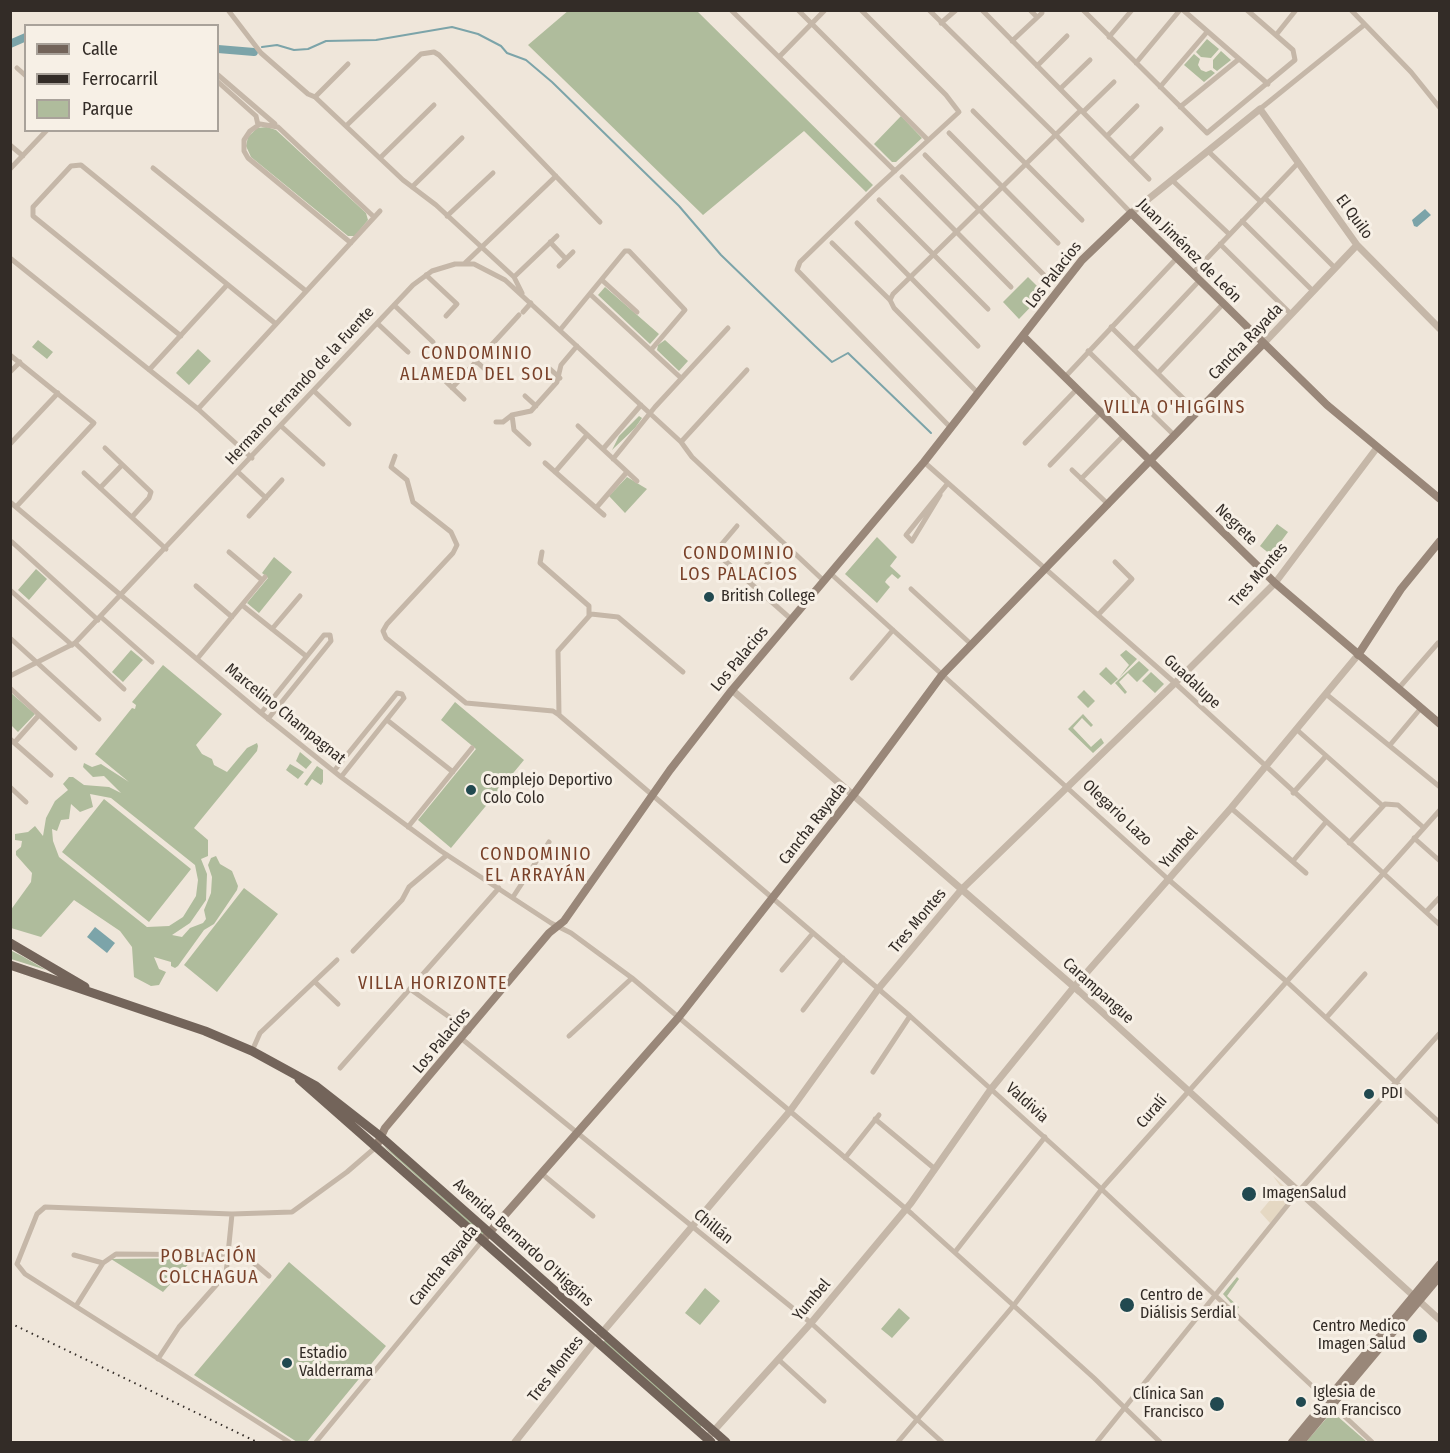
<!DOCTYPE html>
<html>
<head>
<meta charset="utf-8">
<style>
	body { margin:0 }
	#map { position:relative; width:1450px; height:1453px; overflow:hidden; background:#efe6da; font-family:"Fira Sans Condensed",sans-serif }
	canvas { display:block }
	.frame { position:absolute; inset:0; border:12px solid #332c27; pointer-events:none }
	.legend { position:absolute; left:24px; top:24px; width:195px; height:108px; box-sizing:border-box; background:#f7f0e6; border:2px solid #a9a29a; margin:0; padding:8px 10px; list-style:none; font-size:18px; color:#332c27 }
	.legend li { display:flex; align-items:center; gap:12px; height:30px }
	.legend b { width:30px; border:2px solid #a9a29a }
</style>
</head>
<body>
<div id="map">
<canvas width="1450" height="1453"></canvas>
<div class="frame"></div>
<ul class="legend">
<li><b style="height:8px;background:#73645a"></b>Calle</li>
<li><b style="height:8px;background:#332c27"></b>Ferrocarril</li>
<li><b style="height:16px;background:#afbc9c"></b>Parque</li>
</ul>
</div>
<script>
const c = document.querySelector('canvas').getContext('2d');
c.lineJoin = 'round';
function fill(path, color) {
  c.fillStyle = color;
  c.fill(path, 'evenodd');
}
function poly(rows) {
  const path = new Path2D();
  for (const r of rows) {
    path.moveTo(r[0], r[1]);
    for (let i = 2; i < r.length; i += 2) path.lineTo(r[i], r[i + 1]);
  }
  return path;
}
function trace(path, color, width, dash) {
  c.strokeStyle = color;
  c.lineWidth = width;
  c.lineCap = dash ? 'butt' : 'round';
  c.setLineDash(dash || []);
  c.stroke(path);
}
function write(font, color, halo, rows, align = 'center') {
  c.font = font + ' "Fira Sans Condensed",sans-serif';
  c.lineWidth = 6;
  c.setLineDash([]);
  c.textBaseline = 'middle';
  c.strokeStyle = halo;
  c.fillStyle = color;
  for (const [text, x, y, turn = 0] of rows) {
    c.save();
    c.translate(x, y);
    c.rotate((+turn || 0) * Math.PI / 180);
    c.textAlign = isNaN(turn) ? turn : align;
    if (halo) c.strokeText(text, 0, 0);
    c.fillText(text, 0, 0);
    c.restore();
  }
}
const green = poly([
	[569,10,697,11,873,185,866,192,804,131,703,215,528,45],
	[1207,39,1219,49,1211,58,1201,57,1196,52],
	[1221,51,1231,60,1217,71,1213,68,1213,60],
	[1194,54,1200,59,1198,65,1201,70,1206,72,1211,70,1215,73,1204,82,1184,65],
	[901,116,922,138,896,162,892,162,874,144],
	[267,127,276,130,366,213,368,220,355,236,348,236,251,157,246,146,248,137,257,128],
	[1028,277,1044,293,1019,319,1003,302],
	[605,287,659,334,650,344,598,295],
	[38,340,53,352,47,359,32,347],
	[665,340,688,361,679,371,657,350,658,345],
	[198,349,211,361,189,385,176,373],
	[639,416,642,418,635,428,612,450,619,436],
	[627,477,647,489,625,513,609,496],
	[1277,524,1288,532,1271,555,1260,546],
	[877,537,897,557,890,566,901,576,898,579,892,574,887,579,885,582,890,587,877,603,845,574],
	[274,557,292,572,259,613,247,603,268,578,262,573],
	[36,569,47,579,29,600,18,590],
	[131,650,143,660,123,682,112,672],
	[1126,650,1137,659,1119,678,1129,665,1120,655],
	[1139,661,1149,670,1137,682,1128,673,1119,682,1127,692,1125,694,1115,683],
	[163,665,222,714,196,745,202,754,212,759,214,765,227,772,247,748,257,743,258,746,257,751,194,828,208,840,208,856,201,859,207,874,206,900,190,923,172,935,182,937,190,928,203,923,206,919,204,910,211,893,212,877,208,865,211,858,216,856,220,864,232,871,238,886,237,890,214,924,204,930,178,966,175,968,171,966,171,962,154,957,159,969,166,972,159,985,151,986,134,977,132,947,120,931,74,900,41,937,11,928,10,911,31,882,32,873,16,855,16,851,21,847,22,841,15,840,15,834,28,832,35,826,43,836,46,818,55,801,68,790,63,784,69,777,73,777,84,785,109,787,121,793,104,776,93,777,83,767,84,763,92,767,101,764,129,782,95,754,132,708,135,709,136,705,132,702],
	[90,794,111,798,195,865,198,880,196,896,183,917,169,926,147,927,59,857,53,841,52,829,57,831,61,820,69,819,71,804,80,812,93,807],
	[1106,667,1118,679,1111,685,1099,674],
	[1151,672,1164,684,1155,693,1142,681],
	[1084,690,1095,701,1088,708,1077,697],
	[10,692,35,714,18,732,11,725],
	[455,702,524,760,451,848,418,820,476,749,441,720],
	[1083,714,1093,725,1091,727,1082,718,1073,728,1091,747,1101,738,1104,743,1093,753,1068,729],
	[300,752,312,762,306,769,296,761],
	[290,764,304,772,298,779,286,770],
	[317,766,323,770,323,782,321,785,312,779,307,786,304,784],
	[104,799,191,869,149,922,62,852],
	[244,888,278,914,217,992,184,965],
	[10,950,22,956,46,970,11,959],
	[382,1145,408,1164,484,1233,482,1235],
	[194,1258,163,1292,111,1259],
	[289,1262,386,1346,307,1442,297,1442,194,1375],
	[1237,1277,1239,1279,1227,1296,1239,1307,1237,1310,1223,1294],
	[705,1288,720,1301,700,1325,685,1313],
	[899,1308,910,1318,892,1338,881,1329],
	[605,1340,702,1425,700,1428,603,1343],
	[1331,1413,1336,1415,1367,1442,1306,1442]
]);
const plaza = poly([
	[1273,1176,1294,1195,1270,1223,1260,1212,1281,1187]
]);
const water = poly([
	[1425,209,1431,215,1417,227,1414,226,1412,220],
	[95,927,115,943,107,953,87,937]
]);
const stream = poly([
	[262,47,277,45,294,50,308,49,326,41,376,40,452,27,478,34,501,46,507,53,526,60,552,82,679,206,721,255,815,346,832,362,848,353,931,433]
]);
const canal = poly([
	[10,44,26,37],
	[218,49,254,52]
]);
const minor = poly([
	[228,10,261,53,308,94,315,97,403,180,436,205,514,277,522,293],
	[731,10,895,171],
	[798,10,928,140],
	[861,10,946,95,959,112,873,191,800,262,797,270,951,428],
	[929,10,1056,135,1131,213],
	[982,10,1149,179],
	[1030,10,1037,17],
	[1083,10,1207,133,1295,60,1293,50,1247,10],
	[1183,10,1268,84],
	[1351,10,1411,72,1440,108],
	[941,23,956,10],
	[1276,35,1296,10],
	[1109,37,1132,10],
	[1012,41,1042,13],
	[779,57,825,10],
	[1136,63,1180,10],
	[1037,66,1067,36],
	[17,68,26,76],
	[218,75,275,124],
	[218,82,256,116,258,125],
	[1160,87,1207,32],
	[1060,89,1090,60],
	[315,97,348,64],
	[1180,107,1239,59],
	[1260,109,1364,25],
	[973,111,1082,220],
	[1083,112,1114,82],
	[346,126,421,54,434,52,439,55,600,222],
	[949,133,1058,243],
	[1107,136,1137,106],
	[10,145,23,156],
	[1208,151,1261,202],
	[925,155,1048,279],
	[380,158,434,105],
	[1130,160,1161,129],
	[153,168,306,291],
	[10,169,47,130],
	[902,177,1011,287],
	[1172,180,1229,234],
	[412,187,462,138],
	[1265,198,1335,268],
	[879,200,988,309],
	[447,216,493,173],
	[1242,221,1313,291],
	[857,223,978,346],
	[550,242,566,259],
	[351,243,248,158,244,151,244,140,250,131,260,124,278,127,374,217],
	[832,243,890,300,894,308,978,393],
	[1220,244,1291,314],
	[10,258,198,409,252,458],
	[465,263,556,176],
	[559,266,573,252],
	[1192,274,1298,163],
	[426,275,457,304,446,316],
	[514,277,557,236],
	[603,281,637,312],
	[591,295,681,378],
	[890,300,893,294,1081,110],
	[394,305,433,342],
	[523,312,531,303],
	[377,323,408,352],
	[1111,327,1197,412],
	[560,330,625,251,629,251,685,310,651,350],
	[181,336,33,216,33,207,71,166,81,165,276,324],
	[464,350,489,373],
	[1134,350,1199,281],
	[1088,351,1175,436],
	[10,355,94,423,16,507],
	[550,369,560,378],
	[149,370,227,285],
	[10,372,20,362],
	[1158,373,1223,304],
	[440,376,464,399],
	[1065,377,1176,259],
	[452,388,519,315],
	[314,391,349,424],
	[525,396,536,406],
	[198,409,380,211],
	[512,415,514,430,529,444],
	[496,422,503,422,512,415,531,411,557,382,561,365,577,346],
	[281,426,323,464],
	[578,426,637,481],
	[681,442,747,370],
	[1025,443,1077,389],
	[10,444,58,393],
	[105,448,151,492,149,498,132,517],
	[603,449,641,405],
	[395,456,391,467,407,480,413,502,451,532,457,545,453,553,387,624,383,631,386,638,466,703,553,711,559,715,910,1016,1096,1184,1372,1442],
	[613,459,655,407,728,328],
	[924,462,1175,683,1440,925],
	[545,463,604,515],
	[1050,465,1101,412],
	[1072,470,1109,505],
	[238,472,266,498],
	[555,472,587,435],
	[84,473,166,549],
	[1081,479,1124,435],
	[100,488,122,465],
	[940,495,912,541,906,535,948,483],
	[10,502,261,713,341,777,441,851,551,923,571,933,632,978,912,1214,1094,1378,1160,1442],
	[596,508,627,472],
	[249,516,282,480],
	[737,526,715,552,791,619],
	[12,542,98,620],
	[229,552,262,580],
	[542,552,540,563,589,606,589,616],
	[830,573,1169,880,1286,981,1440,1123],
	[751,583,772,558],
	[196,586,232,617],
	[911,589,972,645],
	[10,590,72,645],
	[242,605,306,656],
	[1098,615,1132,579,1115,562],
	[101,617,152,662],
	[272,629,300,596],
	[10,638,99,719],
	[75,643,124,689],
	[197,659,265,577],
	[10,676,75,643,413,285,432,271,455,264,474,264,505,280,681,442,692,457,823,580],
	[852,678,893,630],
	[10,688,75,748],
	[1398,689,1438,643],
	[1326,694,1440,787],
	[261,713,324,635,330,635,331,641,268,719],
	[559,715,558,651,591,614,618,617,683,672],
	[387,720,453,772],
	[1296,729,1383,806],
	[10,739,51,775],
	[15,742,39,715],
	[1390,745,1421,708],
	[334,771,397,693,402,694,404,698,341,777],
	[10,787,26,802],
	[1293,793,1326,756],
	[1231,808,1306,873],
	[408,827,472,748],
	[1414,838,1440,861],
	[1349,843,1385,804,1398,805,1424,828],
	[1293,861,1326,822],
	[513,897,549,842],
	[1426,912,1440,897],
	[353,951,402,900,409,887,447,855],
	[782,970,813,933],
	[315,982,338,1004],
	[410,989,469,1031],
	[803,1010,843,958],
	[1326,1018,1365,974],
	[569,1036,632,978],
	[462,1039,811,1323,942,1442],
	[252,1051,260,1033,337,960],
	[340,1068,499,888],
	[873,1072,910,1016],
	[875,1119,935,1169],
	[845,1158,879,1115],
	[541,1173,593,1216],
	[955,1252,1045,1137],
	[74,1255,103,1263,116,1254,236,1255,248,1258,269,1276],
	[76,1306,103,1263],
	[158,1359,179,1327,226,1274,232,1214],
	[779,1360,824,1401],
	[289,1442,25,1274,17,1264,37,1214,45,1207,232,1214,292,1212,347,1172,376,1147],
	[316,1442,482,1241],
	[898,1442,1014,1305,1104,1186,1440,810],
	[1097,1442,1299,1191,1440,1033]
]);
const tertiary = poly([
	[1131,213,1260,109,1357,245,1440,329],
	[1263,344,1357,245],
	[732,690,1080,992,1440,1320],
	[710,1435,811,1323,911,1203,991,1089,1074,987,1231,808,1358,655],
	[515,1442,595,1341,790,1111,879,988,962,889,1175,683,1275,583,1376,449]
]);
const secondary = poly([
	[1023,336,1275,583,1440,724],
	[1358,655,1401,589,1440,541],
	[376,1147,385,1128,549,933,564,921,670,770,732,690,924,462,1082,260,1131,213,1327,405,1440,499],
	[482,1241,678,1018,854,794,942,675,1263,344],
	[1292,1442,1440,1264],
	[1301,1442,1440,1276]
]);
const primary = poly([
	[10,943,85,987],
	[10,965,205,1031,252,1051,316,1086,380,1136,726,1442],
	[299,1079,711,1442]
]);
const rail = poly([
	[10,1323,257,1442]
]);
const markers = [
	[709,597,6,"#214950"],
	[471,790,6,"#214950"],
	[1369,1094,6,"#214950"],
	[1249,1194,8,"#214950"],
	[1127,1305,8,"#214950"],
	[1420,1336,8,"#214950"],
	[287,1363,6,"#214950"],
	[1301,1402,6,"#214950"],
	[1217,1404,8,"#214950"]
];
const streetNames = [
	["El Quilo",1354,217,54],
	["Juan Jiménez de León",1189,251,45],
	["Los Palacios",1054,275,-52],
	["Cancha Rayada",1246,342,-46],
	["Hermano Fernando de la Fuente",300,386,-47],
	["Negrete",1236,525,44],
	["Tres Montes",1259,575,-49],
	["Los Palacios",740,659,-50],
	["Guadalupe",1192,682,43],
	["Marcelino Champagnat",285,714,39],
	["Olegario Lazo",1117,813,43],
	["Cancha Rayada",813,824,-52],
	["Yumbel",1179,848,-49],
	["Tres Montes",918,921,-50],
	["Carampangue",1098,991,42],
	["Los Palacios",442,1041,-50],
	["Valdivia",1027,1103,42],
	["Curalí",1152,1112,-49],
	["Chillán",713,1227,39],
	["Avenida Bernardo O'Higgins",523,1243,42],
	["Cancha Rayada",444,1266,-51],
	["Yumbel",812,1300,-50],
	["Tres Montes",556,1369,-52]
];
const poiNames = [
	["British College",721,597],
	["Complejo Deportivo",483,781],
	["Colo Colo",483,799],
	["PDI",1381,1094],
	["ImagenSalud",1262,1194],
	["Centro de",1140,1296],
	["Diálisis Serdial",1140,1314],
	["Centro Medico",1406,1327,"right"],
	["Imagen Salud",1406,1345,"right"],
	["Estadio",299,1354],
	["Valderrama",299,1372],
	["Iglesia de",1313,1393],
	["San Francisco",1313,1411],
	["Clínica San",1204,1395,"right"],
	["Francisco",1204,1413,"right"]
];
const neighbourhoodNames = [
	["CONDOMINIO",477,354],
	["ALAMEDA DEL SOL",477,375],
	["VILLA O'HIGGINS",1175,408],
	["CONDOMINIO",739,554],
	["LOS PALACIOS",739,575],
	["CONDOMINIO",536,855],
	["EL ARRAYÁN",536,876],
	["VILLA HORIZONTE",433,984],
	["POBLACIÓN",209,1257],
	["COLCHAGUA",209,1278]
];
fill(green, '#afbc9c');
fill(plaza, '#e5d8c3');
fill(water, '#7ca4a9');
trace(stream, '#7ca4a9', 2);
trace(canal, '#7ca4a9', 8);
trace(minor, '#c5b7a8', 5);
trace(tertiary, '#c5b7a8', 7);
trace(secondary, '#998779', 8);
trace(primary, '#73645a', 9);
trace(rail, '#332c27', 2, [1.5, 4.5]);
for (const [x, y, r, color] of markers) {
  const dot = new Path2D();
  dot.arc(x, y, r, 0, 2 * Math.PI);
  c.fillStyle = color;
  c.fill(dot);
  trace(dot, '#f7f0e6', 2);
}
write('16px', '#332c27', '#f7f0e6', streetNames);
write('16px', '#332c27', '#f7f0e6', poiNames, 'left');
c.letterSpacing = '1.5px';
write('18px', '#794129', '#f7f0e6', neighbourhoodNames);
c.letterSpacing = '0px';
</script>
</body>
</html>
